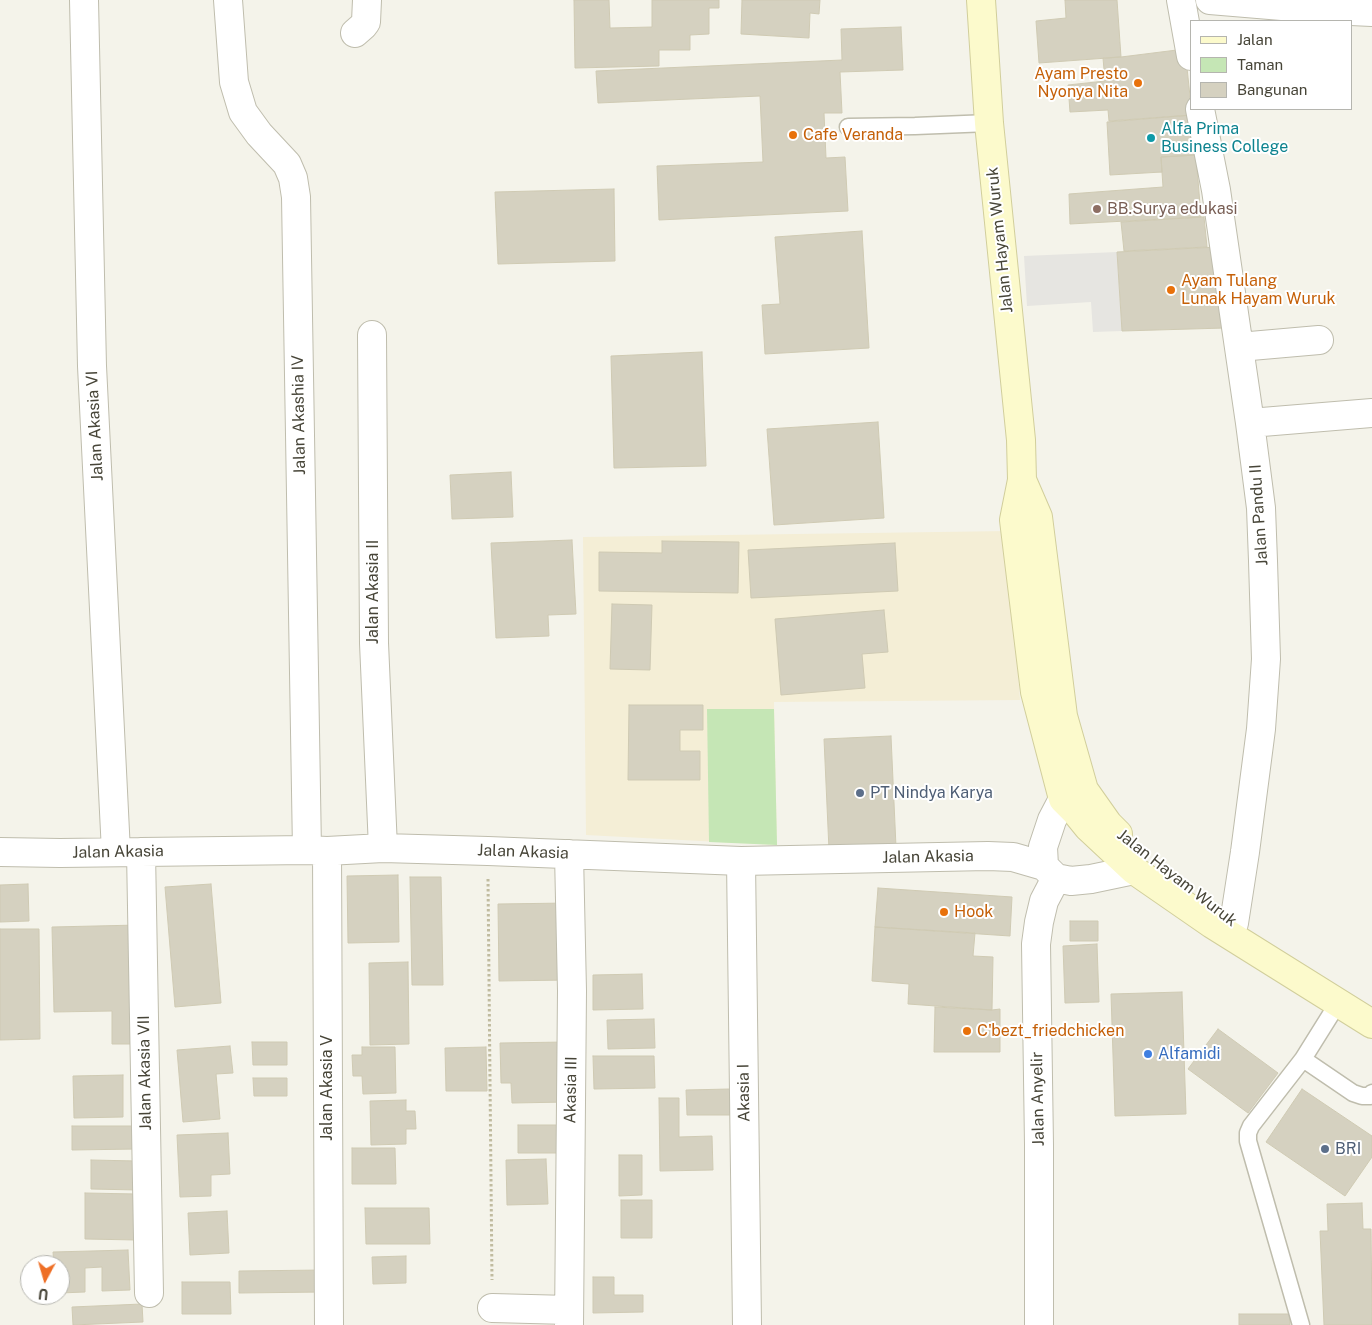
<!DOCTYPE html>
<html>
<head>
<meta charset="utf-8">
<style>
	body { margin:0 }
	#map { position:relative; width:1372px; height:1325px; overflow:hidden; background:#f4f3ea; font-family:"Public Sans",sans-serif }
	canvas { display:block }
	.legend { position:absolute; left:1190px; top:20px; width:162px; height:90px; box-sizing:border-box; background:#fff; border:1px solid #b5b5af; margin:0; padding:6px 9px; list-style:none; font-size:15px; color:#474538 }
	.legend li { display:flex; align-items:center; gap:10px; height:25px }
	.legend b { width:25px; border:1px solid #b5b5af }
	.north { position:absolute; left:20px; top:1255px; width:50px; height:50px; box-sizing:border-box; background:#fff; border:1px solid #b5b5af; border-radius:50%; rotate:186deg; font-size:14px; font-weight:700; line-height:20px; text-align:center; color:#474538 }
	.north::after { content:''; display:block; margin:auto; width:18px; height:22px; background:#ee6f26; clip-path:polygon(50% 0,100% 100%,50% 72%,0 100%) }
</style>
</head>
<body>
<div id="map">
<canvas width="1372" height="1325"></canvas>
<ul class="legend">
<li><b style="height:6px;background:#fcfacc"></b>Jalan</li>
<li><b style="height:14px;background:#c5e6b5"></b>Taman</li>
<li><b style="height:14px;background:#d5d1c0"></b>Bangunan</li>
</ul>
<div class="north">U</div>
</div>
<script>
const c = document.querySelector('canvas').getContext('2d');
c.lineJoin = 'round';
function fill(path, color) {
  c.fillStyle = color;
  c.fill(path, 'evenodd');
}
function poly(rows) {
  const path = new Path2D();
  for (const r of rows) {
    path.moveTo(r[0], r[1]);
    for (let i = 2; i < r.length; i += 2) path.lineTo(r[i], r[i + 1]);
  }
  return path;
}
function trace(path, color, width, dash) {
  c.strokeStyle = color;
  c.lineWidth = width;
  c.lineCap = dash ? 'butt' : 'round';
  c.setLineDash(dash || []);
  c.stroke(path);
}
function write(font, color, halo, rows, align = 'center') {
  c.font = font + ' "Public Sans",sans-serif';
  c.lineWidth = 4;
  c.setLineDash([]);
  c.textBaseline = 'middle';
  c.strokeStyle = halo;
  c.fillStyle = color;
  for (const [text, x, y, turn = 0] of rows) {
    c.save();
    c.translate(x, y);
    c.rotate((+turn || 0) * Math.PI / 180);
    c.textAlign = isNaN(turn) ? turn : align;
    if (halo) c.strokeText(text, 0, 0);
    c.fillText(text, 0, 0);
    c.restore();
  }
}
const commercial = poly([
	[1009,531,1020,700,774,702,777,845,586,835,583,537]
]);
const green = poly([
	[707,709,774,709,777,845,709,842]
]);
const parking = poly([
	[1117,252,1122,331,1093,332,1091,302,1027,306,1024,256]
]);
const building = poly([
	[574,0,609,0,610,28,652,27,652,0,719,0,719,8,709,8,709,34,690,35,690,50,659,50,659,66,575,68,574,0],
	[742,0,820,0,819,14,810,13,809,38,741,34,742,0],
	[1065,0,1117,0,1121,57,1039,63,1036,21,1066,18,1065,0],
	[901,27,903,70,840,72,842,113,824,113,826,158,845,157,848,211,659,220,657,166,763,162,760,96,598,103,596,71,842,60,841,29,901,27],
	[1185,49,1192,115,1109,121,1108,110,1070,112,1068,85,1105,81,1103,58,1121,57,1185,49],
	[1192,115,1196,155,1161,157,1162,172,1110,175,1107,122,1192,115],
	[1196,155,1201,217,1070,224,1069,194,1163,187,1161,157,1196,155],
	[614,189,615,261,498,264,495,192,614,189],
	[1204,217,1207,247,1124,251,1121,222,1204,217],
	[862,231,869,348,765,354,762,305,780,304,775,237,862,231],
	[1218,247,1225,328,1122,331,1117,252,1218,247],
	[702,352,706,466,614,468,611,356,702,352],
	[878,422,884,518,774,525,767,429,878,422],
	[511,472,513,517,452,519,450,475,511,472],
	[572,540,576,614,548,615,549,636,496,638,491,543,572,540],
	[662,541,739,542,738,593,599,591,599,552,662,553,662,541],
	[895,543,898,591,751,598,748,550,895,543],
	[612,604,652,605,650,670,610,669,612,604],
	[884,610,888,652,862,654,865,688,781,695,775,619,884,610],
	[629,705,703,705,703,730,680,730,680,751,700,751,700,780,628,780,629,705],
	[891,736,896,847,829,850,824,739,891,736],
	[398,875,399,942,348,943,347,876,398,875],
	[410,877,441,877,443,985,412,985,410,877],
	[28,884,29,921,0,922,0,885,28,884],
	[211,884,221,1003,175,1007,165,887,211,884],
	[878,888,1012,897,1010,936,875,927,878,888],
	[568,903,569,980,499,981,498,904,568,903],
	[1070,921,1098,921,1098,941,1070,941,1070,921],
	[139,925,141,1044,112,1044,112,1011,54,1012,52,927,139,925],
	[875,927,975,933,973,956,993,957,992,1010,908,1004,909,984,872,981,875,927],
	[0,929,39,929,40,1039,0,1040,0,929],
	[1097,944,1099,1002,1065,1003,1063,946,1097,944],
	[408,962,409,1044,370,1045,369,963,408,962],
	[642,974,643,1009,593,1010,593,975,642,974],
	[1182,992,1186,1114,1115,1116,1111,994,1182,992],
	[935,1007,992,1010,1000,1009,1000,1052,934,1052,935,1007],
	[654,1019,655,1048,608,1049,607,1020,654,1019],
	[1218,1029,1278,1073,1248,1113,1188,1069,1218,1029],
	[252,1042,287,1042,287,1065,253,1065,252,1042],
	[567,1042,568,1102,512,1103,511,1083,501,1083,500,1043,567,1042],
	[230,1046,233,1073,216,1074,220,1119,183,1122,177,1050,230,1046],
	[362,1047,395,1047,396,1093,363,1094,362,1076,353,1076,352,1055,362,1055,362,1047],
	[486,1047,487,1091,446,1091,445,1048,486,1047],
	[593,1056,654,1056,655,1088,594,1089,593,1056],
	[123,1075,123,1117,74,1118,73,1076,123,1075],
	[253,1078,287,1078,287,1096,254,1096,253,1078],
	[730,1089,730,1115,687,1115,686,1090,730,1089],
	[1302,1089,1372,1136,1372,1157,1345,1196,1266,1142,1302,1089],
	[659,1098,679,1098,679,1137,712,1136,713,1170,660,1171,659,1098],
	[406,1100,406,1111,415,1111,416,1129,406,1129,406,1144,371,1145,370,1101,406,1100],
	[518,1125,558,1125,558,1153,518,1153,518,1125],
	[72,1126,137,1126,137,1149,72,1150,72,1126],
	[228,1133,230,1174,211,1175,211,1196,180,1197,177,1135,228,1133],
	[352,1148,395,1148,396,1184,352,1184,352,1148],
	[619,1155,642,1155,642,1195,619,1196,619,1155],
	[546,1159,548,1204,507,1205,506,1160,546,1159],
	[91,1160,137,1161,137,1190,91,1189,91,1160],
	[85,1193,137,1194,137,1240,85,1239,85,1193],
	[621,1200,652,1200,652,1238,621,1238,621,1200],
	[1362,1203,1363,1229,1371,1229,1372,1325,1324,1325,1320,1231,1328,1231,1327,1204,1362,1203],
	[365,1208,429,1208,430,1244,366,1244,365,1208],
	[227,1211,229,1253,190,1255,188,1213,227,1211],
	[128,1250,130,1290,102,1291,102,1267,85,1268,85,1292,60,1293,60,1265,54,1265,53,1252,128,1250],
	[406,1256,406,1283,373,1284,372,1257,406,1256],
	[324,1270,324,1292,239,1293,239,1271,324,1270],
	[593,1277,614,1277,614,1295,643,1295,643,1312,593,1313,593,1277],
	[182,1282,230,1282,231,1314,182,1314,182,1282],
	[142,1304,143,1322,73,1325,72,1307,142,1304],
	[1239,1314,1290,1314,1290,1325,1239,1325,1239,1314]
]);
const path = poly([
	[488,879,492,1280]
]);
const lane = poly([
	[848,127,915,126,989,123],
	[1338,1003,1303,1059,1353,1093,1362,1096,1370,1096,1372,1093],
	[1301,1325,1248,1141,1248,1133,1251,1126,1303,1059]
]);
const street = poly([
	[84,0,92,366,116,852],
	[228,0,234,82,243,112,259,134,287,164,293,178,296,197,307,850],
	[1181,0,1191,56],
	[1210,0,1330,10,1372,12],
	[355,33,363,26,366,22,367,0],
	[1200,109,1216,190,1250,423,1261,508,1263,561,1266,659,1261,729,1245,852,1234,923],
	[372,335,374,643,383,848],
	[1239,347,1319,340],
	[1250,423,1372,413],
	[1063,799,1052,820,1043,847,1044,866,1056,878,1071,881,1091,879,1134,870],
	[327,851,329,1325],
	[0,852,60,853,141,852,307,850,327,851,383,848,488,851,741,861,988,856,1013,857,1044,866],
	[141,852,149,1293],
	[741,861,747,1325],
	[492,1308,569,1310],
	[569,1325,572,991,569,854],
	[1039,1325,1039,1145,1036,944,1039,922,1044,901,1056,878]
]);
const secondary = poly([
	[981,0,989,123,1021,440,1022,480,1014,520,1035,692,1063,799,1075,811,1088,827,1134,870,1212,924,1372,1024],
	[1022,480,1038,517,1063,716,1084,790,1108,824,1118,834]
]);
const markers = [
	[1138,83,5,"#e8710a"],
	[793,135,5,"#e8710a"],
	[1151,138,5,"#0f9aa8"],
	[1097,209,5,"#8d6e63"],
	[1171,290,5,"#e8710a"],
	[860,793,5,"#5c6f8a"],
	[944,912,5,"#e8710a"],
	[967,1031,5,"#e8710a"],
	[1148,1054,5,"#3f7fe0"],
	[1325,1149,5,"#5c6f8a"]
];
const foodNames = [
	["Ayam Presto",1128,74,"right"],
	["Nyonya Nita",1128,92,"right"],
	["Cafe Veranda",803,135],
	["Ayam Tulang",1181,281],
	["Lunak Hayam Wuruk",1181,299],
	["Hook",954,912],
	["C'bezt_friedchicken",977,1031]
];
const cultureNames = [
	["Alfa Prima",1161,129],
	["Business College",1161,147]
];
const educationNames = [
	["BB.Surya edukasi",1107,209]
];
const streetNames = [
	["Jalan Hayam Wuruk",1000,240,-96],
	["Jalan Akashia IV",299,415,-91],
	["Jalan Akasia VI",95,426,-93],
	["Jalan Pandu II",1259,515,-94],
	["Jalan Akasia II",373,592,-90],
	["Jalan Akasia",118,852,-1],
	["Jalan Akasia",523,852,2],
	["Jalan Akasia",928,857,-1],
	["Jalan Hayam Wuruk",1177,878,38],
	["Jalan Akasia VII",145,1073,-91],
	["Jalan Akasia V",327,1088,-90],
	["Akasia III",571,1090,-89],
	["Akasia I",744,1093,-91],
	["Jalan Anyelir",1038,1099,-91]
];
const serviceNames = [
	["PT Nindya Karya",870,793],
	["BRI",1335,1149]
];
const shopNames = [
	["Alfamidi",1158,1054]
];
fill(commercial, '#f4eed6');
fill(green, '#c5e6b5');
fill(parking, '#e6e5e1');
fill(building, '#d5d1c0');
trace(building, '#cfcab3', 1);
trace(lane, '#bfbdad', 19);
trace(street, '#bfbdad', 30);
trace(secondary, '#d1ce9b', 30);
trace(path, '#c0bb9f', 3, [2.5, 2.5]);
trace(lane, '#fff', 16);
trace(street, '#fff', 28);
trace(secondary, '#fcfacc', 28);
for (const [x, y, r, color] of markers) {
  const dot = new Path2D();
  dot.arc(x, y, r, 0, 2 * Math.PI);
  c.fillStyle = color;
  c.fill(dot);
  trace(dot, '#fff', 2);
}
write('16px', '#c56008', '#fff', foodNames, 'left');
write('16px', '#0d838f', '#fff', cultureNames, 'left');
write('16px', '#785e54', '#fff', educationNames, 'left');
write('16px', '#474538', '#fff', streetNames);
write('16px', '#4e5e75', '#fff', serviceNames, 'left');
write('16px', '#366cbe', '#fff', shopNames, 'left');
</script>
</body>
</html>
